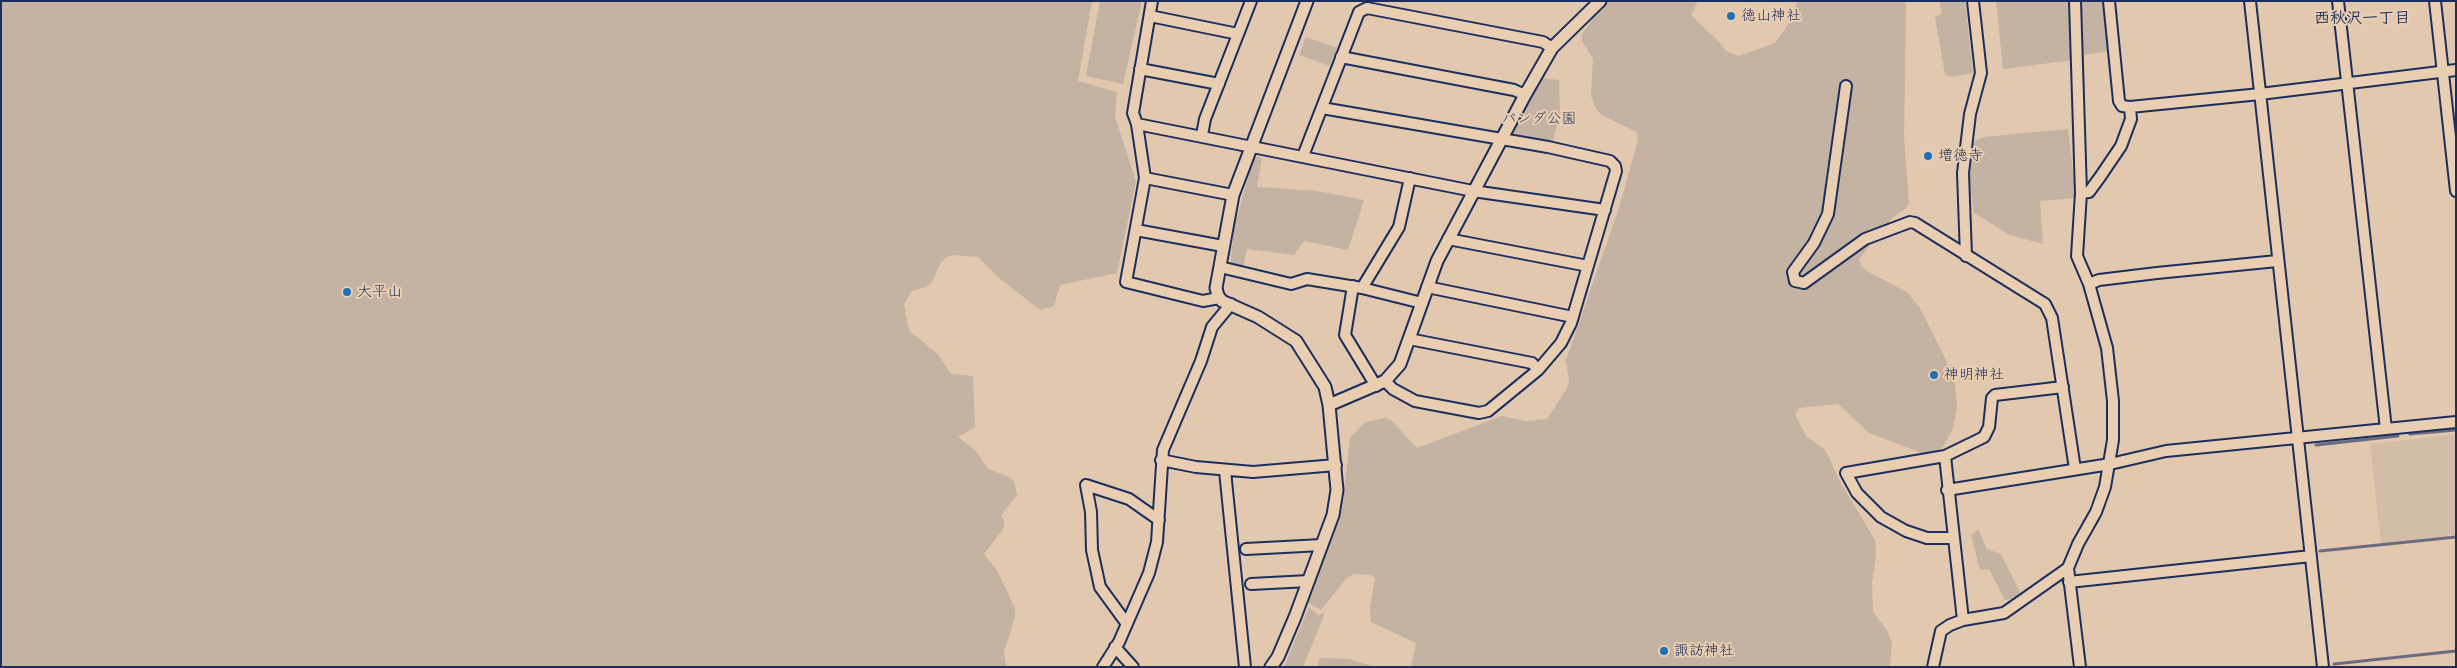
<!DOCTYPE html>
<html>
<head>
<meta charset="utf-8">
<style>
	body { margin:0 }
	#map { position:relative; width:2457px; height:668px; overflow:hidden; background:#e2c8ae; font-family:"Balsamiq Sans",sans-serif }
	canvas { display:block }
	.frame { position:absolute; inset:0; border:2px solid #1b2f5e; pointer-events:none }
</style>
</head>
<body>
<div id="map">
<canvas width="2457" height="668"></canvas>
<div class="frame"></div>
</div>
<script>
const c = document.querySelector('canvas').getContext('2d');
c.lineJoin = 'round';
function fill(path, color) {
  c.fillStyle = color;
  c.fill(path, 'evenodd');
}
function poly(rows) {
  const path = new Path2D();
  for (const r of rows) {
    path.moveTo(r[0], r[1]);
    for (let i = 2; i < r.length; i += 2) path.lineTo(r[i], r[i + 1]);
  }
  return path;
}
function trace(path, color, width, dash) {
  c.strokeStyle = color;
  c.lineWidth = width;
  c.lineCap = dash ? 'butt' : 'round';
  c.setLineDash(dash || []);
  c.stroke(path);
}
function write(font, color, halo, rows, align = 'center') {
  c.font = font + ' "Balsamiq Sans","Klee One",sans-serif';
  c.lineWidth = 4;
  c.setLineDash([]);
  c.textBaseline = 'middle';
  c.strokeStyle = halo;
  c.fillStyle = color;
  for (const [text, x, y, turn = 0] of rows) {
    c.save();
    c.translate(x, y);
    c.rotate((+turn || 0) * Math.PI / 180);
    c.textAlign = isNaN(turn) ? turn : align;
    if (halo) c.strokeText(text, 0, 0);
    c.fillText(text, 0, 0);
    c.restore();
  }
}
const built = poly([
	[2456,434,2456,535,2381,543,2370,444]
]);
const green = poly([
	[1,1,1092,1,1078,81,1117,92,1115,117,1136,181,1117,273,1060,285,1054,306,1040,310,999,278,978,257,954,255,947,257,941,262,932,282,926,287,912,291,904,304,909,331,938,354,951,374,973,376,975,427,958,437,975,450,988,469,1009,477,1014,481,1017,495,1001,515,1004,521,1004,528,984,554,998,572,1015,609,1015,617,1004,652,1006,667,1,667],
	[1100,1,1142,1,1123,84,1086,76],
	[1605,1,1698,1,1691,15,1722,45,1726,51,1739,56,1775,43,1792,19,1797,1,1904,1,1906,5,1904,138,1909,203,1905,209,1892,218,1859,259,1861,266,1867,271,1908,293,1921,310,1945,358,1955,384,1957,406,1953,428,1943,447,1937,451,1922,453,1869,433,1838,404,1799,408,1795,414,1806,436,1824,449,1828,455,1839,480,1875,540,1876,554,1872,583,1873,612,1886,629,1892,642,1890,665,1886,667,1411,667,1416,643,1371,622,1370,607,1375,578,1370,575,1354,574,1347,578,1321,610,1307,602,1342,510,1350,438,1365,422,1386,418,1392,421,1417,448,1502,416,1526,421,1547,419,1567,388,1569,381,1566,360,1619,208,1638,140,1637,132,1602,115,1596,109,1591,96,1593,59,1582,41,1582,34],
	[1939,1,1965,1,1973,73,1949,77,1945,74,1935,17,1942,14],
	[1996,1,2070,1,2074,60,2003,69],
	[2079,1,2105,1,2110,51,2083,55],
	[1306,37,1337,48,1330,66,1299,55],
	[1539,78,1559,80,1560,114,1552,144,1513,135,1512,129],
	[2068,129,2076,198,2040,201,2043,244,2010,235,1974,213,1969,178,1972,142,1984,137],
	[1254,155,1262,158,1257,187,1317,191,1364,200,1348,250,1304,241,1294,255,1247,249,1242,272,1230,270,1234,228],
	[1978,529,1987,549,2001,554,2023,598,2005,600,1989,569,1980,570,1971,535],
	[1309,607,1318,615,1325,613,1303,667,1284,667],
	[1320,658,1349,659,1375,667,1317,667]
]);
const stream = poly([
	[2410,434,2456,430],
	[2316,445,2398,436],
	[2320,551,2456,537],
	[2334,664,2456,651]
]);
const minor = poly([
	[1152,1,1133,113,1137,124,1473,191,1605,210],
	[2075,1,2081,193,2077,256,2089,284,2107,348,2113,401,2113,440,2105,487,2096,512,2078,544,2068,568,2080,667],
	[2250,1,2323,667],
	[2338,1,2386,429],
	[2435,1,2456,191],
	[1150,16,1238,34],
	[1341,57,1514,90,1525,95],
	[1140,69,1219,84],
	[1846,86,1828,214,1814,243,1793,272,1795,281,1804,283,1865,239,1910,222,1915,223,2045,304,2052,318,2075,469],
	[2130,107,2260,94,2456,70],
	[1322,108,1548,147,1610,161,1615,166,1616,171,1571,323,1561,343,1538,370,1532,363,1409,339],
	[1137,124,1145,178,1126,282,1203,301,1219,298],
	[1202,135,1205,119,1251,1],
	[1303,156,1359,12,1367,8,1543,42,1552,48],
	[1145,178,1233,195],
	[2081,193,2089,192,2100,177,2121,146,2131,119,2130,107,2122,106,2119,101,2109,1],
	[1136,230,1223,246],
	[1448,239,1588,266],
	[1966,256,1963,173,1970,114,1981,73,1973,1],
	[1220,267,1291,284,1307,279,1362,288,1422,303],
	[2089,284,2099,280,2157,273,2277,261],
	[1353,286,1345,335,1376,386],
	[1427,287,1573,317],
	[1362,288,1399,227,1410,178],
	[1385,381,1393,389,1415,401,1479,413,1488,411,1538,370],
	[1945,456,1963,620],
	[1161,460,1196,467,1253,472,1336,465],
	[1225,471,1245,667],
	[1947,490,2110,464,2166,451,2456,422],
	[1954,538,1927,538,1906,531,1881,517,1857,493,1846,473,1945,456,1984,437,1989,427,1992,398,1995,395,2063,387],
	[1246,549,1322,545],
	[2069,582,2311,556],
	[1251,584,1309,581],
	[1127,624,1100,587,1092,550,1091,512,1086,485,1129,499,1159,520],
	[1115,647,1133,667],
	[1103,667,1119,642,1149,573,1157,542,1163,450,1201,361,1212,327,1231,304],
	[1933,667,1941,631,1950,625,1963,620,2004,613,2068,568]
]);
const tertiary = poly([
	[1329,405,1385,381,1400,364,1437,261,1525,95,1552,48,1600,1],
	[1271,667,1278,657,1295,617,1333,515,1337,490,1329,405,1325,387,1296,341,1258,317,1222,301,1218,296,1216,288,1233,195,1307,1]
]);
const markers = [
	[1731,16,5,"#1f6fb2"],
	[1928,156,5,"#1f6fb2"],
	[347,292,5,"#1f6fb2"],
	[1934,375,5,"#1f6fb2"],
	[1664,651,5,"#1f6fb2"]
];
const poiNames = [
	["徳山神社",1741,16],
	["増徳寺",1938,156],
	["大平山",357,292],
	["神明神社",1944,375],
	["諏訪神社",1674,651]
];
const parkNames = [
	["パンダ公園",1539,119]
];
const neighbourhoodNames = [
	["西秋沢一丁目",2362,19]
];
fill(built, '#d3bda8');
fill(green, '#c4b2a2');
trace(stream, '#6a6c7e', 3);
trace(minor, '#1b2f5e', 14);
trace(tertiary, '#1b2f5e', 15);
trace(minor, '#eaceb1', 10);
trace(tertiary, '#eaceb1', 11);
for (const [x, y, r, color] of markers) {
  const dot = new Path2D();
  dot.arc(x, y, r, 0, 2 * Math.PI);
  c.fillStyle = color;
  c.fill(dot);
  trace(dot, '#eaceb1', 2);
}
write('15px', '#1b2f5e', '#eaceb1', poiNames, 'left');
write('15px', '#2c3c65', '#eaceb1', parkNames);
write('bold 16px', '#1b2f5e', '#eaceb1', neighbourhoodNames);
</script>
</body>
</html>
